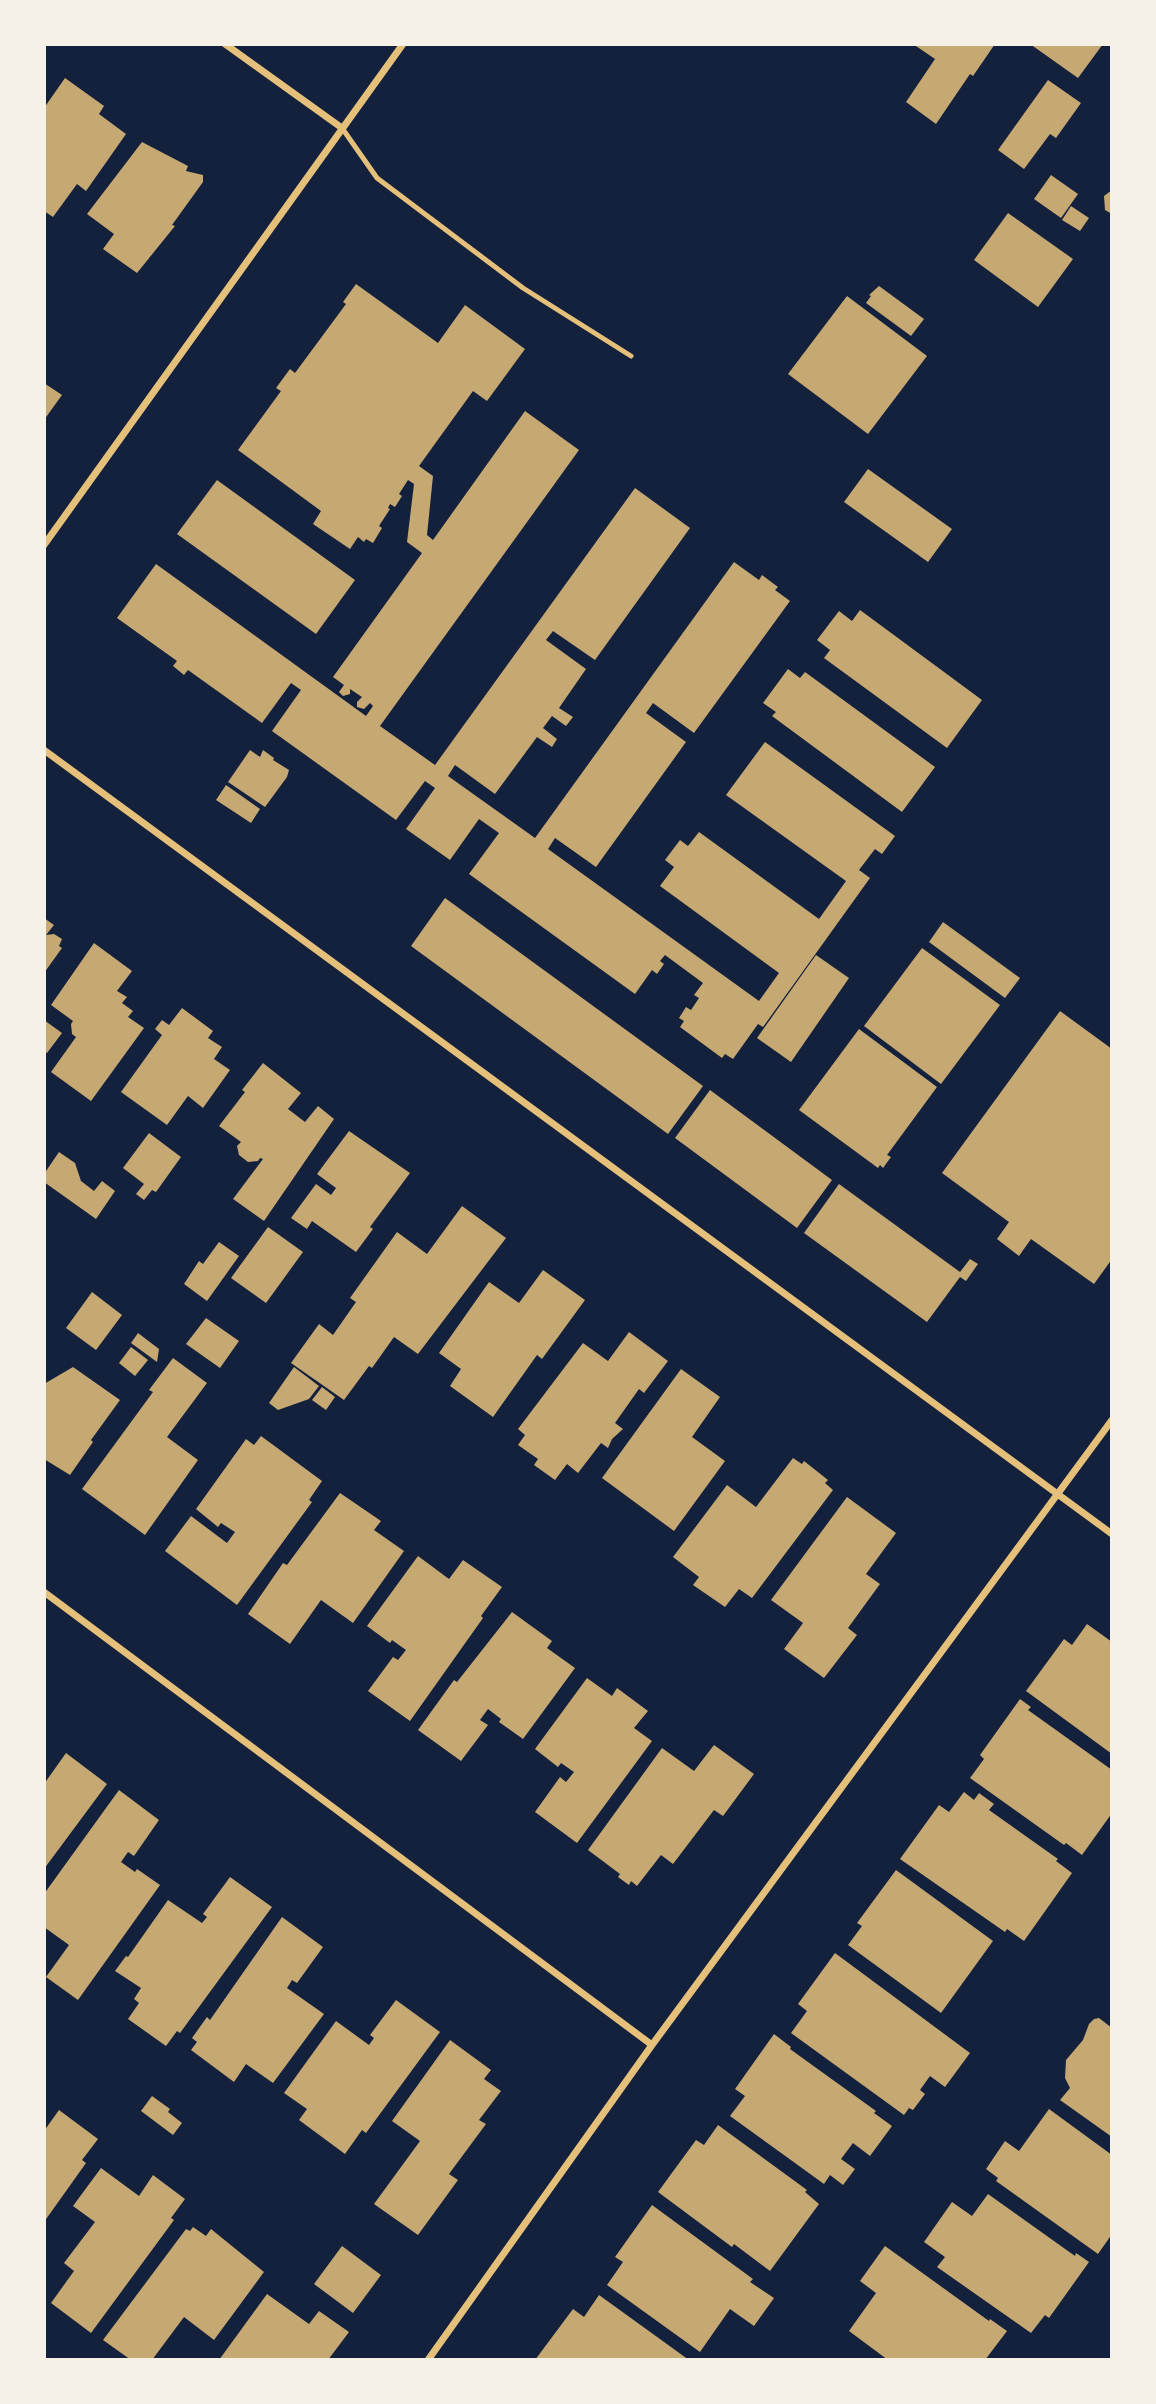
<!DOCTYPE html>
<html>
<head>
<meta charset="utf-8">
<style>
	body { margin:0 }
	#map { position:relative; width:1156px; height:2404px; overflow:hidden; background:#14213d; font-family:Jost,sans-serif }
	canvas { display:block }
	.frame { position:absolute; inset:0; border:46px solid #f6f1e7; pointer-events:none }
</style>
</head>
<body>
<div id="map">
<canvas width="1156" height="2404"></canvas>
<div class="frame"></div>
</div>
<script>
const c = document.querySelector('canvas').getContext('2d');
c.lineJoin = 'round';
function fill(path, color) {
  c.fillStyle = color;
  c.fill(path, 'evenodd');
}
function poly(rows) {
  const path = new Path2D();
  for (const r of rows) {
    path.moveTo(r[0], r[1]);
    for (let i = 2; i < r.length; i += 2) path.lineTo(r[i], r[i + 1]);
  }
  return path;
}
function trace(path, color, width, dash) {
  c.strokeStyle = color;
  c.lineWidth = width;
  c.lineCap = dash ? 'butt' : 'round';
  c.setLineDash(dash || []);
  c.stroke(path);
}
const building = poly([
	[913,44,995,44,973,76,970,74,936,124,906,102,935,59],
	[1030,44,1103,44,1078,78],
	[65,78,104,106,99,114,126,134,86,191,77,184,53,217,44,211,44,108],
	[1048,80,1081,103,1056,138,1050,134,1024,169,998,150],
	[142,142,188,166,186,171,203,175,203,182,172,225,175,226,137,273,103,249,114,234,87,214],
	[1051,175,1078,194,1061,218,1034,199],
	[1112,190,1112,214,1105,210,1104,196],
	[1071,206,1089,218,1080,231,1062,220],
	[1008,213,1073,259,1038,307,974,260],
	[356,284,438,343,465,305,525,349,487,401,473,391,419,466,433,476,427,535,433,540,525,411,579,450,380,726,435,765,635,488,690,528,595,660,553,631,546,640,586,669,559,708,573,717,566,726,552,716,543,728,557,739,552,747,537,737,495,794,455,765,448,776,535,838,734,562,759,580,762,575,778,587,775,590,790,601,694,733,653,703,646,713,686,742,596,867,555,838,548,849,759,1001,779,973,660,886,674,867,665,860,680,840,688,846,699,832,819,919,846,881,726,795,765,742,895,836,882,854,875,849,859,870,870,878,763,1027,758,1024,733,1059,725,1054,722,1058,680,1027,684,1021,679,1018,686,1007,691,1010,699,998,694,995,703,983,665,955,660,961,664,964,657,974,652,970,635,994,469,874,499,833,479,819,450,860,406,829,435,788,425,781,396,820,272,731,301,690,291,683,262,723,188,670,184,675,173,666,177,661,117,618,156,564,366,716,373,706,370,703,364,709,357,707,357,702,362,697,350,689,350,694,343,696,339,692,344,685,333,677,422,553,407,542,414,484,408,480,399,494,402,496,395,507,390,504,388,508,390,509,379,526,382,528,373,543,366,539,364,542,358,537,350,549,313,524,321,511,238,450,281,391,276,388,290,369,295,373,346,304,343,302],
	[879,286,924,319,911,336,866,303,871,296,869,295],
	[847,296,927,356,868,434,788,374],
	[44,383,62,395,44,420],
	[868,469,952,529,928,562,844,502],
	[217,480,355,580,316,634,177,534],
	[860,610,982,700,947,748,824,658,830,650,817,640,839,611,852,621],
	[788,669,800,678,805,672,935,767,902,812,772,716,776,712,763,703],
	[250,750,260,757,263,750,274,758,273,760,289,770,287,777,265,807,228,782],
	[226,785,260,809,251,823,216,800],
	[445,898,703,1086,668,1134,411,946],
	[44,918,54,925,46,935,54,934,62,939,59,946,62,948,44,973],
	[943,922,1020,978,1005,998,929,942],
	[94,943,132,971,117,991,127,997,122,1003,133,1011,128,1017,144,1028,91,1101,51,1072,76,1037,72,1034,71,1024,73,1021,51,1005],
	[922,948,1000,1005,941,1084,864,1026],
	[816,955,849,978,791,1062,757,1038],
	[182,1008,213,1031,208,1038,222,1047,214,1059,230,1070,203,1108,188,1096,167,1125,121,1092,162,1035,155,1029,162,1020,169,1025],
	[1060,1011,1112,1049,1112,1259,1094,1284,1031,1239,1019,1256,997,1239,1009,1222,942,1173],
	[44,1020,62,1033,47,1053,44,1051],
	[859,1029,937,1087,887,1155,891,1157,883,1168,880,1165,878,1168,799,1110],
	[263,1063,301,1093,288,1109,305,1122,318,1106,334,1119,264,1221,233,1199,263,1159,260,1158,258,1161,248,1162,239,1155,237,1146,241,1142,219,1126,245,1092,242,1090],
	[710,1090,832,1180,797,1228,675,1138],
	[349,1131,410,1173,370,1227,373,1229,356,1252,312,1221,307,1229,291,1218,316,1184,331,1195,336,1188,317,1174],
	[149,1133,181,1157,156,1192,152,1190,144,1200,136,1194,144,1184,123,1168],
	[59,1152,75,1163,81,1181,94,1191,102,1181,115,1191,96,1219,44,1182,44,1174],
	[839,1184,960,1272,970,1259,978,1264,966,1281,960,1277,927,1322,804,1233],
	[462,1206,506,1238,418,1354,394,1337,372,1368,369,1366,344,1400,291,1363,319,1324,333,1335,356,1302,350,1298,397,1232,427,1254],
	[268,1227,303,1252,266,1303,231,1278],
	[219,1242,239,1256,207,1301,184,1284,199,1261,203,1264],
	[543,1270,585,1300,542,1359,537,1355,493,1417,450,1386,461,1369,439,1353,489,1282,519,1303],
	[92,1292,122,1315,96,1350,66,1328],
	[206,1318,239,1341,220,1368,186,1344],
	[629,1332,668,1361,644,1393,639,1389,615,1423,623,1429,612,1439,608,1448,601,1443,578,1473,567,1464,555,1480,534,1465,538,1459,518,1445,525,1435,518,1429,583,1343,608,1361],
	[138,1333,159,1349,157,1362,131,1343],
	[131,1347,148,1360,135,1376,119,1363],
	[173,1358,207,1383,167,1437,198,1460,145,1535,82,1489,153,1392,149,1390],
	[73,1367,120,1400,91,1440,93,1442,70,1475,44,1459,44,1384],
	[294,1367,319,1386,309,1399,278,1410,269,1403],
	[681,1369,720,1397,692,1437,725,1461,674,1531,602,1478],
	[322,1387,335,1397,326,1410,312,1400],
	[261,1436,322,1481,309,1500,312,1502,237,1605,165,1551,191,1516,227,1543,235,1532,221,1523,218,1527,196,1509,246,1439,254,1445],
	[793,1458,802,1464,804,1461,828,1480,825,1483,833,1490,752,1598,739,1589,725,1607,693,1585,699,1577,673,1557,727,1485,756,1507],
	[340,1493,381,1521,374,1530,404,1551,353,1623,321,1600,290,1644,248,1614,283,1563,287,1565],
	[847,1497,896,1533,866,1574,880,1584,848,1628,857,1635,824,1678,784,1649,803,1623,771,1600],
	[418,1556,449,1579,463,1560,502,1587,481,1616,483,1618,410,1721,368,1691,393,1657,398,1660,406,1650,392,1640,390,1643,367,1626],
	[512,1612,552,1641,547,1648,575,1668,523,1739,499,1722,501,1719,488,1709,480,1720,488,1725,461,1761,418,1730,454,1680,457,1682],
	[1087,1624,1112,1642,1112,1754,1026,1691,1064,1639,1072,1645],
	[587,1678,612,1696,617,1688,648,1711,634,1728,652,1741,577,1843,535,1812,560,1777,566,1782,574,1772,561,1763,558,1767,535,1749],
	[1020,1699,1031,1707,1028,1710,1112,1770,1112,1813,1082,1855,1066,1843,1064,1845,970,1778,984,1759,980,1755],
	[714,1745,754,1774,723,1816,714,1810,673,1864,661,1855,637,1886,631,1881,629,1885,618,1877,620,1874,588,1850,662,1748,694,1771],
	[66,1753,107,1784,44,1869,44,1784],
	[119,1790,159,1820,134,1856,128,1852,121,1862,135,1872,137,1869,160,1885,78,2000,46,1977,69,1945,44,1927,44,1894],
	[964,1792,974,1800,979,1793,994,1804,989,1810,1058,1859,1056,1861,1072,1873,1024,1941,1007,1929,1005,1932,900,1859,939,1805,949,1812],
	[896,1870,993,1941,941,2013,848,1945,862,1926,857,1923],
	[230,1877,272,1907,180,2033,177,2031,166,2046,128,2019,139,2003,134,1999,141,1988,115,1971,126,1956,128,1957,168,1900,202,1923,207,1917,203,1914],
	[282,1917,323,1947,297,1983,292,1980,287,1988,324,2014,273,2083,246,2064,234,2082,191,2050,197,2042,192,2038,207,2017,210,2020],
	[835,1953,970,2053,945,2087,930,2076,920,2090,925,2094,913,2110,909,2108,904,2115,791,2033,807,2011,798,2004],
	[396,2000,440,2032,366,2133,362,2130,345,2154,299,2120,307,2109,284,2093,336,2021,369,2045,374,2038,370,2035],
	[1099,2018,1112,2028,1112,2137,1060,2100,1070,2088,1065,2078,1066,2060,1083,2040,1089,2024,1094,2019],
	[774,2034,791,2047,790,2049,876,2111,874,2113,892,2126,870,2156,853,2143,841,2159,855,2169,843,2185,830,2175,824,2184,730,2116,745,2096,735,2089],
	[450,2040,491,2070,484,2079,501,2091,479,2120,486,2124,449,2174,458,2180,418,2235,374,2204,420,2141,392,2121],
	[152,2096,170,2109,168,2112,182,2123,173,2135,141,2111],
	[1049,2109,1112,2155,1112,2234,1098,2254,996,2181,998,2178,986,2169,1005,2141,1019,2151],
	[59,2110,98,2139,82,2160,86,2163,44,2222,44,2131],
	[718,2125,807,2190,805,2192,819,2204,770,2271,734,2244,732,2247,658,2192,696,2140,704,2145],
	[101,2168,139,2196,153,2175,185,2199,171,2218,174,2220,91,2333,51,2303,74,2271,64,2263,95,2222,73,2206],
	[988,2194,1075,2256,1076,2253,1089,2262,1049,2318,1045,2315,1031,2333,937,2267,945,2257,924,2242,952,2202,972,2216],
	[652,2205,753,2279,750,2282,774,2298,754,2326,730,2309,700,2352,607,2285,623,2262,615,2257],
	[193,2227,206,2236,211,2229,264,2272,214,2340,184,2317,152,2360,131,2360,103,2340,186,2229,190,2231],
	[342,2246,381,2275,353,2313,314,2284],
	[885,2246,989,2321,990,2319,1007,2331,985,2360,888,2360,849,2331,876,2293,860,2281],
	[267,2294,309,2324,319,2311,349,2332,328,2360,219,2360],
	[599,2295,689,2360,535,2360,573,2309,584,2317]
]);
const service = poly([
	[342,128,377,178,523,288,631,356]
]);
const minor = poly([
	[225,44,342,128],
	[44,545,403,44],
	[44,750,1112,1534],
	[44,1592,652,2045],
	[428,2360,652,2045,1112,1420]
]);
fill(building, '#c6a872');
trace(service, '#e5c07b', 5);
trace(minor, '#e5c07b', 7);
</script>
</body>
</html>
